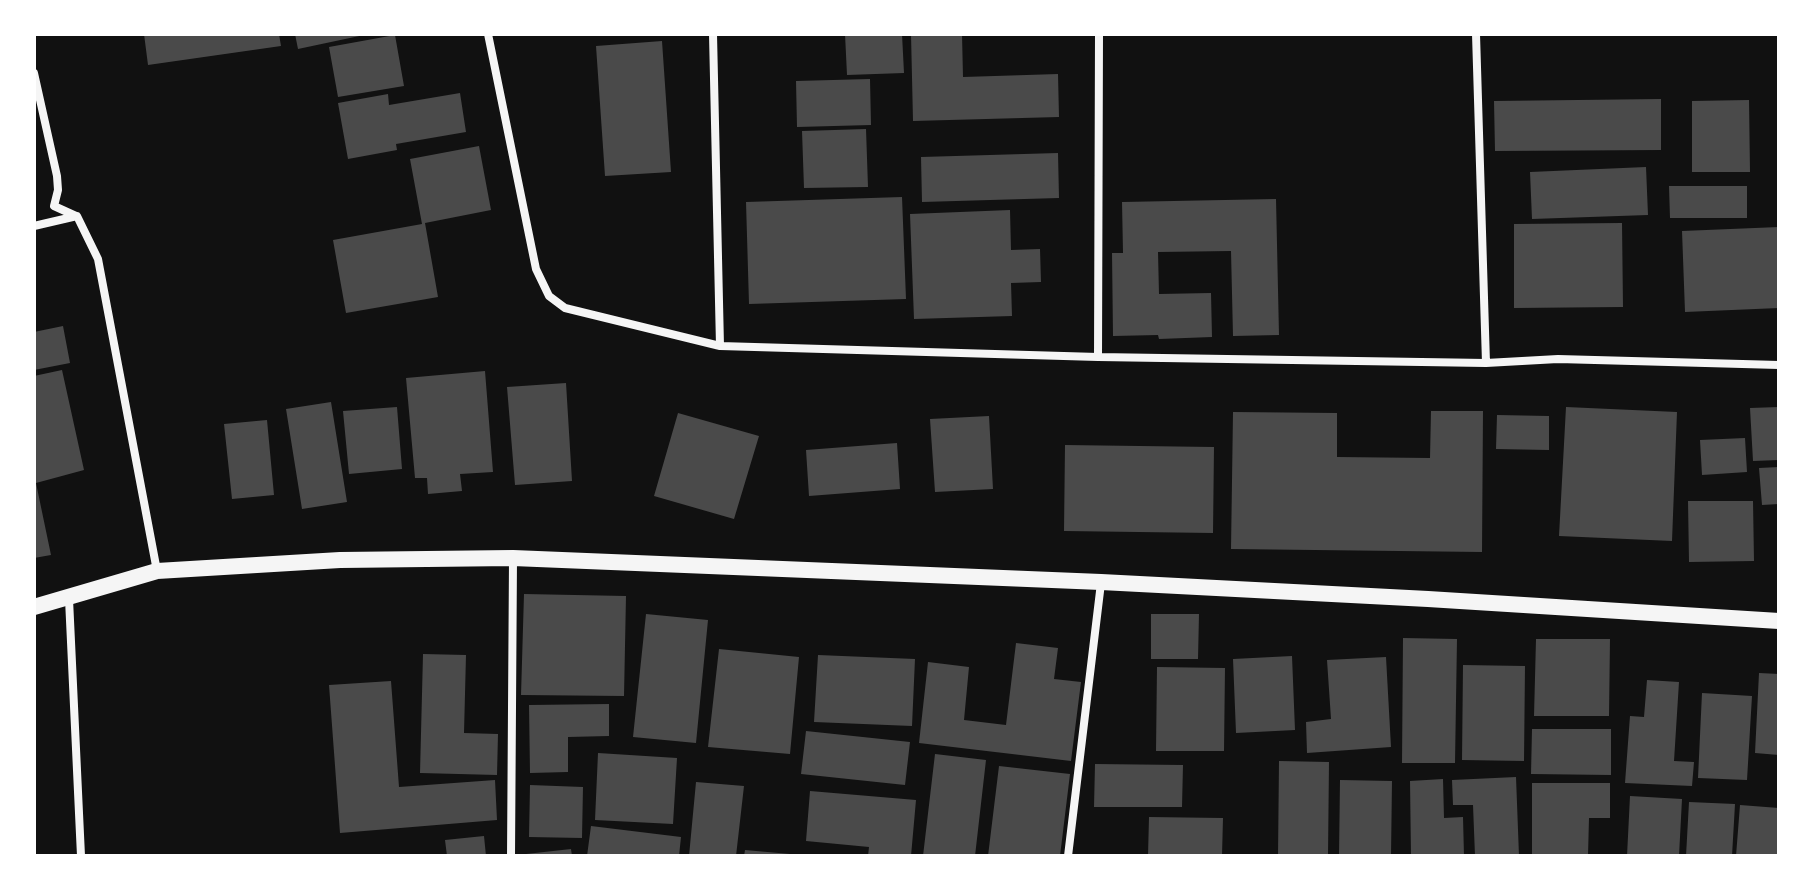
<!DOCTYPE html>
<html>
<head>
<meta charset="utf-8">
<style>
	body { margin:0 }
	#map { position:relative; width:1813px; height:890px; overflow:hidden; background:#111; font-family:Karla,sans-serif }
	canvas { display:block }
	.frame { position:absolute; inset:0; border:36px solid #fff; pointer-events:none }
</style>
</head>
<body>
<div id="map">
<canvas width="1813" height="890"></canvas>
<div class="frame"></div>
</div>
<script>
const c = document.querySelector('canvas').getContext('2d');
c.lineJoin = 'round';
function fill(path, color) {
  c.fillStyle = color;
  c.fill(path, 'evenodd');
}
function poly(rows) {
  const path = new Path2D();
  for (const r of rows) {
    path.moveTo(r[0], r[1]);
    for (let i = 2; i < r.length; i += 2) path.lineTo(r[i], r[i + 1]);
  }
  return path;
}
function trace(path, color, width, dash) {
  c.strokeStyle = color;
  c.lineWidth = width;
  c.lineCap = dash ? 'butt' : 'round';
  c.setLineDash(dash || []);
  c.stroke(path);
}
const building = poly([
	[144,34,279,34,281,46,148,65],
	[295,34,364,34,364,35,298,49],
	[845,34,902,34,904,73,847,75],
	[911,34,962,34,963,77,1058,74,1059,117,913,121],
	[395,35,404,86,338,97,329,47],
	[662,41,671,172,605,176,596,46],
	[870,79,871,125,797,127,796,81],
	[460,93,466,132,396,144,397,150,348,159,338,103,388,94,389,105],
	[1661,99,1661,150,1495,151,1494,101],
	[1749,100,1750,172,1692,172,1692,101],
	[866,129,868,187,804,188,802,131],
	[479,146,491,210,425,223,438,297,346,313,333,240,422,224,410,159],
	[1058,153,1059,198,922,202,921,157],
	[1646,167,1648,215,1532,219,1530,172],
	[1669,186,1747,186,1747,218,1670,218],
	[902,197,906,299,749,304,746,202],
	[1276,199,1279,335,1233,336,1231,251,1158,252,1159,294,1211,293,1212,337,1159,339,1158,335,1113,336,1112,253,1123,253,1122,202],
	[1010,210,1011,250,1040,249,1041,282,1011,283,1012,316,914,319,910,214],
	[1622,223,1623,307,1514,308,1514,224],
	[1779,227,1779,308,1685,312,1682,231],
	[63,326,70,363,34,370,34,332],
	[62,370,84,470,36,483,51,555,34,558,34,376],
	[485,371,493,472,460,474,462,491,428,494,427,478,415,478,406,378],
	[566,383,572,481,515,485,507,387],
	[331,402,347,502,302,509,286,409],
	[397,407,402,469,349,474,343,411],
	[1566,407,1677,412,1672,541,1559,536],
	[1779,407,1779,460,1753,461,1750,408],
	[1431,411,1483,411,1482,552,1231,549,1233,412,1337,413,1337,457,1430,458],
	[678,413,759,436,734,519,654,496],
	[1497,415,1549,416,1549,450,1496,449],
	[989,416,993,489,935,492,930,419],
	[267,420,274,495,232,499,224,424],
	[1745,438,1747,472,1702,475,1700,440],
	[897,443,900,489,809,496,806,450],
	[1065,445,1214,447,1213,533,1064,531],
	[1779,467,1779,504,1762,505,1759,468],
	[1688,501,1753,501,1754,561,1689,562],
	[524,594,626,596,624,696,521,695],
	[646,614,708,620,696,743,633,737],
	[1151,614,1199,614,1198,659,1151,659],
	[1403,638,1457,639,1455,763,1402,763],
	[1536,639,1610,639,1609,716,1534,716],
	[1016,643,1058,648,1054,679,1081,682,1071,761,919,743,928,662,969,667,964,720,1006,725],
	[719,649,799,657,790,754,708,747],
	[423,654,466,655,464,733,498,734,497,775,420,773],
	[818,655,915,659,912,726,814,722],
	[1292,656,1295,730,1236,733,1233,659],
	[1386,657,1391,747,1307,753,1306,722,1331,719,1327,660],
	[1463,665,1525,666,1524,761,1462,760],
	[1157,667,1225,668,1224,751,1156,751],
	[1759,673,1779,674,1779,755,1755,753],
	[1647,680,1679,682,1674,761,1694,762,1692,786,1625,783,1630,716,1644,717],
	[391,681,399,787,495,780,497,820,340,833,329,685],
	[1702,693,1752,696,1747,780,1698,778],
	[609,704,609,736,568,737,568,772,530,773,529,705],
	[1532,729,1611,729,1611,775,1531,774],
	[806,731,910,742,905,785,801,774],
	[598,753,677,758,673,824,595,820],
	[935,754,986,760,975,856,923,856],
	[1279,761,1329,762,1328,856,1278,856],
	[1095,764,1183,765,1182,807,1094,807],
	[999,766,1070,774,1060,856,988,856],
	[1516,777,1519,856,1475,856,1473,805,1453,805,1452,780],
	[1443,779,1444,818,1463,817,1464,856,1411,856,1410,781],
	[1340,780,1392,781,1391,856,1339,856],
	[696,782,744,786,736,856,689,856],
	[1532,783,1610,783,1610,818,1589,818,1588,856,1532,856],
	[530,785,583,787,582,838,529,837],
	[810,791,916,800,911,856,868,856,869,847,806,841],
	[1630,796,1682,799,1679,856,1627,856],
	[1689,802,1735,804,1732,856,1686,856],
	[1740,805,1779,808,1779,856,1736,856],
	[1149,817,1223,818,1222,856,1148,856],
	[591,826,681,837,679,856,587,856],
	[484,836,486,856,447,856,445,840],
	[571,849,572,856,526,856,526,854],
	[745,850,790,854,790,856,744,856]
]);
const minor = poly([
	[488,34,536,269,549,296,565,308,720,346,1098,357,1486,363,1558,359,1779,365],
	[713,34,720,346],
	[1476,34,1486,363],
	[34,73,57,176,58,190,54,206,76,216],
	[34,226,77,216,98,259,157,571],
	[1098,357,1099,34],
	[69,599,81,856],
	[511,856,513,559],
	[1068,856,1101,583]
]);
const secondary = poly([
	[34,607,157,571,340,560,513,558,1101,582,1428,599,1779,621]
]);
fill(building, '#4a4a4a');
trace(minor, '#f5f5f5', 8);
trace(secondary, '#f5f5f5', 16);
</script>
</body>
</html>
